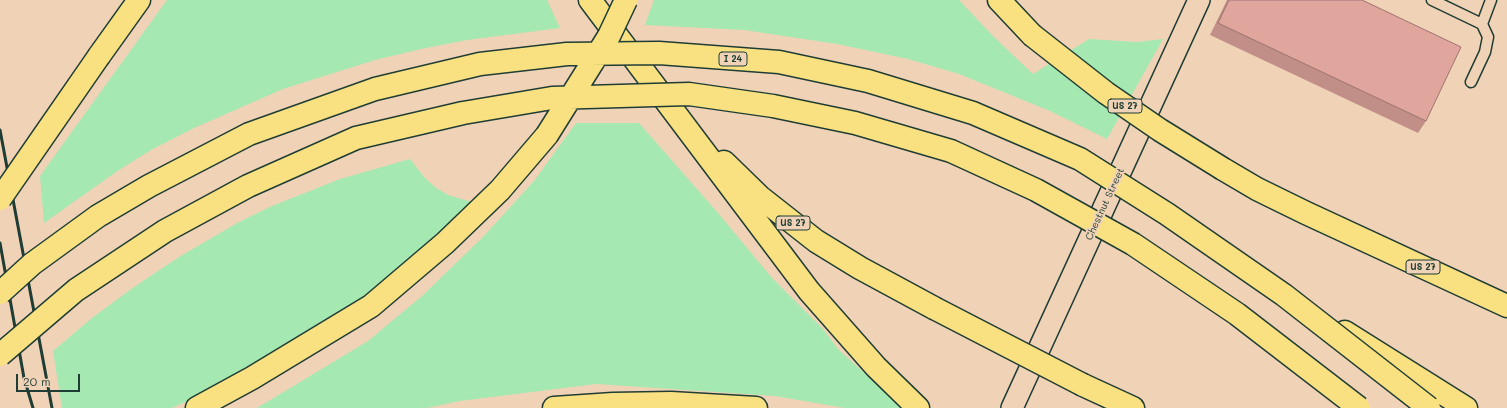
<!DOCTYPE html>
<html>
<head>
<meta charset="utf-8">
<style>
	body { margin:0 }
	#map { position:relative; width:1507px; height:408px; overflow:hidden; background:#f0d3b6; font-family:Mali,sans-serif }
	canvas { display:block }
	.scale { position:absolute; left:16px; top:374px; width:64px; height:18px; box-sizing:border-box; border:2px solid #1f3d34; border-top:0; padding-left:5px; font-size:12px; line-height:14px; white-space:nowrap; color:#1f3d34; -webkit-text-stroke:3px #f0d3b6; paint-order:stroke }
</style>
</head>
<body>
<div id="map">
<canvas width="1507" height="408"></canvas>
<div class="scale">20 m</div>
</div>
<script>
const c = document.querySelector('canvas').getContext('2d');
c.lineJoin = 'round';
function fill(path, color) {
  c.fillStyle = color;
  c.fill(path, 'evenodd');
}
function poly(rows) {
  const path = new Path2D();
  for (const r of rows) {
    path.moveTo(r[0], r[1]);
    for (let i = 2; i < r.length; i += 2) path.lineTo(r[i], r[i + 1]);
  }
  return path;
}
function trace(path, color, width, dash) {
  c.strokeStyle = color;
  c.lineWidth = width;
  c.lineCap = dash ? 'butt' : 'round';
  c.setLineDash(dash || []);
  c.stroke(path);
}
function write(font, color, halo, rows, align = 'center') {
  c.font = font + ' Mali,sans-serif';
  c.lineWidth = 4;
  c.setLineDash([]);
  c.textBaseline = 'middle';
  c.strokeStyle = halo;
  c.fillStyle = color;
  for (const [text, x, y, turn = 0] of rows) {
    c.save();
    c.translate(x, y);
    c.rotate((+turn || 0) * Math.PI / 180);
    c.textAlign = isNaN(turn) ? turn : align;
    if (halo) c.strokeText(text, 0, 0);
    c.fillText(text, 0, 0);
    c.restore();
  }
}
const green = poly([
	[167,0,547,0,560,28,467,40,421,49,375,60,283,89,194,128,151,150,116,172,44,223,40,176],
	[654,0,959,0,993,36,1033,74,1089,39,1137,42,1163,39,1107,139,1050,111,959,74,908,59,837,44,744,30,645,25],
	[576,123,639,123,718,213,772,278,822,328,839,350,903,408,845,408,775,396,596,384,460,401,427,408,257,408,368,341,422,296,483,237,534,181],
	[410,159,425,178,435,187,448,195,475,203,398,272,357,303,207,392,172,408,62,408,53,351,92,318,134,287,179,257,239,222,272,206,340,179]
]);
const lane = poly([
	[1432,0,1482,24,1491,0],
	[1471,82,1485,52,1488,37,1482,24]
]);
const street = poly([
	[1012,408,1199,0]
]);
const highway = poly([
	[590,0,809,291,876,367,918,408],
	[999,0,1032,35],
	[99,56,139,0],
	[724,162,760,197,816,241,860,268,934,308],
	[1223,169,1257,189,1306,213,1507,306],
	[1345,332,1466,408],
	[1083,385,1133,408],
	[197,408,252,378,371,306,445,243,500,190,547,135],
	[554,408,613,404,671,403,756,408]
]);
const rail = poly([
	[0,130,52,408],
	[0,243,24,378,33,408]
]);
const highwayBridge = poly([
	[1032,35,1106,93,1160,130,1223,169],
	[547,135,609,36,626,0],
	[0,199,99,56],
	[0,293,32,264,98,216,149,186,249,134,375,89,480,64,567,54,659,53,779,62,868,81,973,113,1080,159,1167,214,1284,295,1429,408],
	[934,308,1083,385],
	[0,355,76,290,165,231,248,186,356,138,463,113,552,98,689,94,773,106,855,123,951,151,1036,190,1133,244,1237,314,1359,408]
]);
const wall = poly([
	[1227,0,1362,0,1426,121,1418,133,1210,35]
]);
const building = poly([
	[1229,0,1362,0,1461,47,1426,121,1218,23,1229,0]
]);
const shields = [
	[733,59,28],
	[1125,106,34],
	[793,223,34],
	[1423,267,34]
];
const shieldNames = [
	["I 24",733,59],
	["US 27",1125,106],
	["US 27",793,223],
	["US 27",1423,267]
];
const streetNames = [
	["Chestnut Street",1105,204,-65]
];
fill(green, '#a5e8b2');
trace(lane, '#1f3d34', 13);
trace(street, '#1f3d34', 24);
trace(highway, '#1f3d34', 25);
trace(lane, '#f0d3b6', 10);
trace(street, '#f0d3b6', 21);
trace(highway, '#f9e181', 22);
trace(rail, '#1f3d34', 3);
trace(highwayBridge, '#1f3d34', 25, []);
trace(highwayBridge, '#f9e181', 22);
fill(wall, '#c18f87');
fill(building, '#e0a69d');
trace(building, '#9d746e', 1);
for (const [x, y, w] of shields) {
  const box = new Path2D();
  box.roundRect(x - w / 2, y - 7, w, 14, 3);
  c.fillStyle = '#f0d3b6';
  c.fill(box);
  trace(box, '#1f3d34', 1);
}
write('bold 9px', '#1f3d34', null, shieldNames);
write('10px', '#1f3d34', '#f0d3b6', streetNames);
</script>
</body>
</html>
